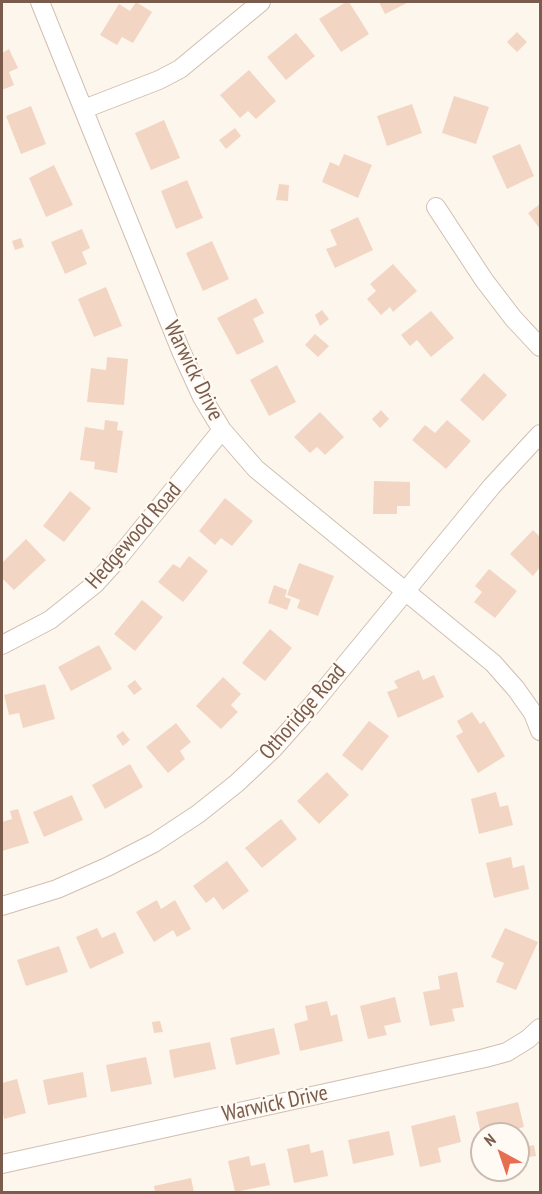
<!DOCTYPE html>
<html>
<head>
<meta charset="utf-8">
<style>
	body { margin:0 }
	#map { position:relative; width:542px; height:1194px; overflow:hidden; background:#fdf6ec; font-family:"PT Sans Narrow",sans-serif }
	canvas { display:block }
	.frame { position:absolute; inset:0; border:3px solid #7a5c4d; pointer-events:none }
	.north { position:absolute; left:470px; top:1122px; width:60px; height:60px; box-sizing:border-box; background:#fffaf3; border:2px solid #cabbb1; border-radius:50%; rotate:320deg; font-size:16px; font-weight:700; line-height:24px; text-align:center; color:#7a5c4d }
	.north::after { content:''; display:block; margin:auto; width:21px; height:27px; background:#e76f51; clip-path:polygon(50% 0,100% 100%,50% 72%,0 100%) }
</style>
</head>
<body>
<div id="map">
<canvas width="542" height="1194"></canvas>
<div class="frame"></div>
<div class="north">N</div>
</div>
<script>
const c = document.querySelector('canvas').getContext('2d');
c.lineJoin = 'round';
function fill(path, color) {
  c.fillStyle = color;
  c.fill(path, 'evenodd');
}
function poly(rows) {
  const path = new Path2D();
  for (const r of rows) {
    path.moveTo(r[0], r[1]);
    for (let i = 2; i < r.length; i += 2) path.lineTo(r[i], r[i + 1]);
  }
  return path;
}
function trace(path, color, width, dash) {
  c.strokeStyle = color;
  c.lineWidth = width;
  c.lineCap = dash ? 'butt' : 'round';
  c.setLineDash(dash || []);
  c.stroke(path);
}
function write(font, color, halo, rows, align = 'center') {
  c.font = font + ' "PT Sans Narrow",sans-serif';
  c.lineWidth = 4.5;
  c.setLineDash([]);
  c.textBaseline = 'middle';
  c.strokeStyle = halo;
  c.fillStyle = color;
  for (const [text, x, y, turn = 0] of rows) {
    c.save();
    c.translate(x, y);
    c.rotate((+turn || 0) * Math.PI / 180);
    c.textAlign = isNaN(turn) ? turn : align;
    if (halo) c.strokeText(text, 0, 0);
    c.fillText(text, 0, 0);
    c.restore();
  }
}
const building = poly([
	[136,2,152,12,133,43,122,37,117,45,100,35,119,4,130,11],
	[346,2,349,2,369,34,341,52,319,19],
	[379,2,409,2,385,14],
	[517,32,527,42,517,52,507,42],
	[296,33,315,56,286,80,267,57],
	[9,49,18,68,9,72,14,85,2,90,2,53],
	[249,70,276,101,256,119,248,111,240,118,220,95],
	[454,96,489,107,476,144,442,133],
	[412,104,422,133,387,146,377,116],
	[31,106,46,144,21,154,6,116],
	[164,120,180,158,151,170,135,133],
	[235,128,241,136,226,149,219,140],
	[520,144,534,176,507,189,492,156],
	[344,154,372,165,358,198,322,182,330,162,339,166],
	[54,165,73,205,46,217,29,178],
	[187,180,203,218,176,229,161,191],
	[279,184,289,185,288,201,276,200],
	[540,204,540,229,528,213],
	[358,217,373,250,335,268,326,249,337,245,330,230],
	[82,229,90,248,82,252,87,264,65,274,51,242],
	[21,238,24,247,15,250,12,241],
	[212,241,229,279,203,291,186,253],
	[393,264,417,291,393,312,390,307,381,315,367,299,376,291,370,284],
	[106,287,122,326,94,337,78,299],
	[256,298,264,313,253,319,264,342,237,355,217,318],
	[322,310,329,319,320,326,315,315],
	[431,311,454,338,431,357,417,340,410,346,401,335],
	[315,334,329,346,318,357,305,345],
	[107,357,128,359,124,405,87,402,91,368,106,370],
	[277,365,296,402,269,416,250,380],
	[484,373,507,395,483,421,460,400],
	[381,410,389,419,380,428,372,419],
	[320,412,344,437,325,455,317,447,310,453,294,437],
	[105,420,118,422,117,430,123,431,117,473,94,469,95,462,80,460,85,427,104,430],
	[447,420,471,441,446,469,412,440,425,425,435,433],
	[374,481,410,482,410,506,397,506,397,514,373,514],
	[70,491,91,508,64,542,43,526],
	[225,498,253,521,232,546,221,538,215,545,199,531],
	[533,530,540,537,540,567,533,576,510,554],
	[26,539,46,560,14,590,2,578,2,563],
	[189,556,208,571,183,602,158,582,173,564,180,568],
	[299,563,334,576,318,616,297,608,300,600,287,595],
	[489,569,517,591,495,618,474,602,482,592,475,586],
	[274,585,287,590,285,597,291,599,287,610,268,603],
	[142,600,163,617,135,651,114,634],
	[270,629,292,648,265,681,242,663],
	[99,645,112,669,71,691,58,667],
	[419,670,423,680,434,675,444,697,398,718,387,692,398,688,394,681],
	[223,677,241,694,231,705,238,712,221,729,196,706],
	[135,680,142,689,134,695,127,686],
	[45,684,55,719,23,728,19,713,9,715,4,695],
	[472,712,480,724,484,721,505,756,478,773,456,736,463,732,457,721],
	[369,721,389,736,362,771,342,755],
	[176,723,191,742,180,751,185,759,168,773,146,747],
	[123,731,130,740,123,746,116,736],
	[130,764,143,787,105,809,92,785],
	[327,772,349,795,319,824,297,801],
	[496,792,500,807,508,805,513,825,479,834,471,799],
	[72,795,83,820,44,837,33,812],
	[18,809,29,843,2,851,2,822,12,819,10,811],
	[281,819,297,839,262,868,245,848],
	[511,857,513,868,524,865,529,889,494,898,486,863],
	[227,861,249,891,223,910,214,897,206,903,193,886],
	[157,900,161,909,175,900,191,929,177,937,173,930,154,942,136,912],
	[97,928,102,938,115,932,124,953,90,969,76,937],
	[505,928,538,942,516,990,496,982,504,963,491,957],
	[59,946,68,972,26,986,17,960],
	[457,972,464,1007,452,1009,455,1021,430,1026,423,992,440,989,438,976],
	[395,997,401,1022,384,1026,387,1035,368,1039,360,1006],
	[327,1001,331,1016,337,1014,343,1041,300,1051,294,1024,308,1020,305,1006],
	[160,1021,163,1032,154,1033,152,1022],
	[274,1028,280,1054,236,1065,230,1038],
	[210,1042,216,1069,174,1078,169,1050],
	[146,1057,152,1084,111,1092,106,1065],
	[83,1072,87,1097,48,1105,43,1080],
	[17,1079,26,1113,4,1119,2,1108,2,1083],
	[518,1102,524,1127,506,1132,507,1134,481,1134,476,1112],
	[455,1115,461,1142,438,1148,441,1162,420,1167,411,1126],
	[389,1131,394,1155,353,1164,348,1140],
	[309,1144,311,1153,323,1150,328,1176,294,1183,287,1149],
	[534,1145,536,1156,520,1158,518,1148],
	[249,1156,251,1166,265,1163,270,1185,235,1192,228,1161],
	[191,1178,194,1192,155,1192,154,1186]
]);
const street = poly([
	[40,2,181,351,202,397,222,430,256,469,493,663,516,689,533,713,540,731],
	[84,109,159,80,180,69,261,2],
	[436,207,484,280,513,318,540,347],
	[2,645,50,620,95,584,115,562,222,430],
	[2,906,57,889,107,867,154,843,198,814,237,783,273,749,312,705,492,486,540,434],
	[2,1164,485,1058,507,1052,528,1039,540,1028]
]);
const streetNames = [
	["Warwick Drive",193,371,64],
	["Hedgewood Road",134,536,-49],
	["Othoridge Road",303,712,-49],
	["Warwick Drive",275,1104,-12]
];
fill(building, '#f3d5c3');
trace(street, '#d1beb0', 20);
trace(street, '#fff', 18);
write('22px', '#7a5c4d', '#fffaf3', streetNames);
</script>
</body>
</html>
